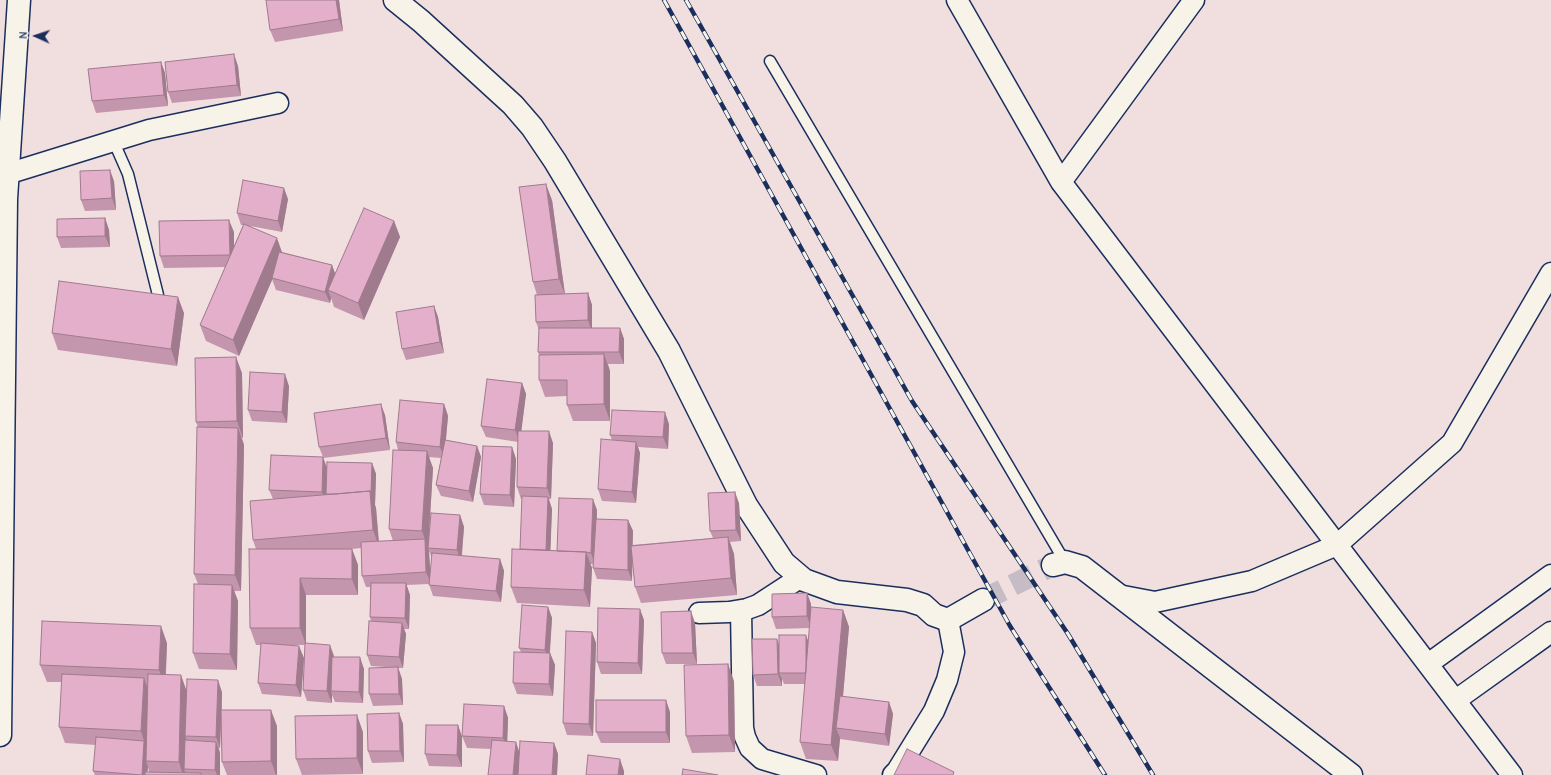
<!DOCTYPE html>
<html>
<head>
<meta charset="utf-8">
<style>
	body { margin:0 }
	#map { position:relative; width:1551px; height:775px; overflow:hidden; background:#f1dfdf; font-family:"Comic Neue",sans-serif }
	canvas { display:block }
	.north { position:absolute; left:16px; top:16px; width:40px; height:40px; -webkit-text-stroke:3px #f7f3e8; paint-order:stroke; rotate:273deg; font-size:11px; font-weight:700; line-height:16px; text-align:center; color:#1b2f5e }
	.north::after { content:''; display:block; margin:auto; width:14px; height:18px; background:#1b2f5e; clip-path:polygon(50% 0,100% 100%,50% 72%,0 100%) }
</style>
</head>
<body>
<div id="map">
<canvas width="1551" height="775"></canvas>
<div class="north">N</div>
</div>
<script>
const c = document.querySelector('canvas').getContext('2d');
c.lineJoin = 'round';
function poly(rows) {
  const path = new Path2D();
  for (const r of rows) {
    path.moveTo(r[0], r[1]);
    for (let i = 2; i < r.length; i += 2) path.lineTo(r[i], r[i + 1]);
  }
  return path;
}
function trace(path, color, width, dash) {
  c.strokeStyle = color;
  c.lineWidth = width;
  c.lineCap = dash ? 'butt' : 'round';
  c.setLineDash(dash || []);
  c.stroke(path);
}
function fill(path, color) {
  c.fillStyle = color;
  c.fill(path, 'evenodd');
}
const tertiaryTunnel = poly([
	[983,600,1053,565]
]);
const service = poly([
	[770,61,1065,562],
	[113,140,128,174,158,295]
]);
const minor = poly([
	[957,0,1061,182,1194,0],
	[7,174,149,130,278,103],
	[1061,182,1512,775],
	[1118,595,1155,602,1252,581,1337,545,1452,443,1551,273],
	[741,610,743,728,745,737,750,748,762,759,816,775],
	[699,613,729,612,747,609,758,605,801,577],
	[1428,664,1551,575],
	[1456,700,1551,632],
	[893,775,897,771,934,711,947,680,954,652,948,620]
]);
const tertiary = poly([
	[395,0,421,21,513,105,532,127,555,161,669,351,746,505,784,563,804,580,837,592,907,600,923,605,934,615,948,620,983,600],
	[1053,565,1065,562,1082,567,1351,775]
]);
const primary = poly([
	[0,735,6,199,19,0]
]);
const rail = poly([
	[664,0,1010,626,1105,775],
	[686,0,912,401,1068,634,1153,775]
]);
const wall = poly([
	[339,0,343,31,275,42,270,30],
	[161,62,165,73,168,106,96,113,92,101],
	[238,66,241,96,172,103,168,92],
	[114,181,116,210,85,211,81,200],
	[288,199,282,232,250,226,282,252,332,265,335,274,394,221,400,237,364,320,334,307,331,298,330,303,276,290,272,279,239,356,206,341,200,325,225,267,164,268,160,256,234,232,234,246,243,225,241,225,237,213],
	[552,200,565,294,588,293,592,305,592,328,620,328,624,339,624,364,608,364,610,371,610,421,573,421,567,405,567,396,545,397,539,380,539,355,538,352,539,330,536,322,537,295,533,282],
	[105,218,109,230,110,247,61,248,57,237],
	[434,306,438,317,444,353,406,360,402,349],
	[184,313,177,366,58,350,52,333],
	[242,373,243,438,242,438,244,445,241,591,234,591,238,601,237,670,199,669,193,653,198,584,194,574,198,427,196,422],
	[522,383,526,394,521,431,553,443,551,499,549,499,552,509,550,550,557,551,597,510,597,519,628,520,633,531,632,545,713,538,710,531,739,503,741,541,730,542,734,554,737,595,641,603,635,587,632,560,632,581,597,579,593,568,593,564,590,564,592,568,590,607,517,603,511,587,520,549,522,499,521,499,517,487,518,442,486,437,481,426],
	[289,386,287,423,252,421,248,410],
	[444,404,448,416,446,440,477,446,481,457,473,502,441,496,436,485,441,458,428,457,433,468,429,535,460,515,464,527,462,556,500,559,504,571,501,602,433,596,429,584,406,585,410,595,409,629,404,629,406,634,403,668,398,668,402,679,403,705,373,706,369,694,386,667,371,666,367,655,371,621,370,617,370,587,366,587,362,576,361,548,352,549,358,565,358,595,306,595,306,644,334,657,364,669,363,703,335,702,332,695,332,703,307,701,303,690,305,645,278,645,304,658,301,697,262,694,258,683,261,645,256,645,250,628,256,549,253,540,273,499,269,490,323,457,319,447,385,415,390,450,323,458,327,467,372,463,376,474,375,505,376,508,379,541,393,541,389,529,398,450,396,442],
	[429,551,432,558,430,575],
	[669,424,668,449,638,447,640,453,636,503,602,501,598,489,612,440,610,435],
	[512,447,516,459,514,507,484,505,480,494],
	[807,593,811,604,811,611,843,610,849,627,843,697,889,702,893,714,889,746,840,739,840,738,838,761,806,759,800,742,805,684,784,684,782,679,782,686,757,686,753,675,779,646,809,642,810,628,776,629,772,617],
	[548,607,552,618,550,653,555,665,553,696,517,694,513,683,521,652,519,648],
	[644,620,642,674,601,674,597,662],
	[695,623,697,664,666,664,662,653],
	[592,632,596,643,593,736,567,735,563,723],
	[167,643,166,675,187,690,222,692,222,710,277,726,277,775,227,775,222,762,221,720,220,748,219,748,220,753,220,775,95,775,93,771,96,745,65,743,59,727,62,682,47,682,40,665],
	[148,767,149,772,147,772],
	[734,681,735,752,692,753,686,736],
	[504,706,508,718,507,742,520,752,554,743,558,754,557,775,488,775,491,749,467,748,462,736],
	[670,712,670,743,601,743,596,732],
	[399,713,403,724,404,762,372,763,368,751],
	[458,725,462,737,462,767,429,766,425,754],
	[363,732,363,774,302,775,296,759]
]);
const shadedWall = poly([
	[336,0,339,0,343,31,339,19],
	[234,54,238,66,241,96,237,85],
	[161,62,165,73,168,106,164,95],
	[110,170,114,181,116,210,112,198],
	[546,184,552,200,565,295,559,279],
	[284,188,288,199,282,232,278,221],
	[105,218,109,230,110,247,105,236],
	[229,220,234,232,234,267,230,255],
	[394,221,400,237,364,320,358,303],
	[277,238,283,255,239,356,233,340],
	[332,265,336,276,328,290,331,298,330,303,325,292],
	[588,293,592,305,592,332,588,320],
	[178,297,184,313,177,366,171,349],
	[434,306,438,317,444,353,440,342],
	[620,328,624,339,624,364,619,352],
	[604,354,610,371,610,421,604,404],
	[236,357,242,373,243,438,237,421],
	[285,374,289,386,287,423,282,412],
	[522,383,526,394,520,442,515,430],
	[381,404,385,415,390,450,386,438],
	[444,404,448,416,444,458,440,447],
	[665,412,669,424,668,449,663,437],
	[238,428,244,445,241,591,235,575],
	[549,431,553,443,551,499,547,488],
	[636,442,640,453,636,503,632,492],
	[477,446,481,457,473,502,469,491],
	[512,447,516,459,514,507,510,495],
	[427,451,433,468,428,548,422,531],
	[323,457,327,469,326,503,322,492],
	[372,463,376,474,375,505,376,508,379,547,373,530,370,491],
	[735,492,739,503,741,541,736,530],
	[548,497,552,509,550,563,546,552],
	[593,499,597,510,595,564,591,553],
	[460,515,464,527,461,562,457,550],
	[628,520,633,531,632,581,628,570],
	[728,537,734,554,737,595,731,578],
	[425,539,429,551,431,584,426,572],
	[352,549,358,565,358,595,352,579],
	[586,552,592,568,590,607,584,590],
	[500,559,504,571,501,602,496,591],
	[300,578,306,595,306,645,300,628],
	[406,583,410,595,409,629,405,618],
	[232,585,238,601,237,670,230,654],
	[807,593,811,604,811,628,807,616],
	[548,607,552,618,549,661,545,650],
	[640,609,644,620,642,674,638,663],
	[843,610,849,627,840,729,836,728,840,738,838,761,831,745],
	[691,611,695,623,697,664,693,653],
	[402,623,406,634,403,668,399,657],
	[161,626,167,643,165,686,159,670],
	[592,632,596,643,593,736,589,724],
	[806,635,810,646,806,673],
	[777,639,781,650,779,673,782,679,782,686,778,674],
	[330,645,334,656,332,691,331,691,332,695,332,703,327,691],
	[299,646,304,658,301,697,296,685],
	[550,653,555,665,553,696,549,684],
	[360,657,364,669,363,703,359,692],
	[728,664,734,681,735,752,729,735],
	[398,667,402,679,403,705,399,694],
	[181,675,187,692,185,736,186,738,185,769,184,769,185,772,185,775,183,775,179,762],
	[144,678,150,695,146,761,148,767,147,775,142,775,144,741,141,731],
	[218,680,222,692,220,748,216,737],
	[666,700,670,712,670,743,666,732],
	[889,702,893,714,889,746,885,734],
	[504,706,508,718,507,749,503,738],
	[271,710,277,726,277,775,276,775,271,761],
	[399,713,403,724,404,762,400,751],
	[357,715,363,732,363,774,357,758],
	[458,725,462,737,462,767,457,755],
	[216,742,220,753,220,775,217,775,215,770],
	[516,742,520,754,518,775,513,775],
	[554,743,558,754,557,775,552,775],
	[620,759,624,771,624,775,618,775]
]);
const building = poly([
	[266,0,336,0,339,19,270,30,266,0],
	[234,54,237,85,168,92,165,62,234,54],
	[161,62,164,95,92,101,88,69,161,62],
	[110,170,112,198,81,200,80,171,110,170],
	[243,180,284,188,278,221,237,213,243,180],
	[546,184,559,279,533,282,519,187,546,184],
	[364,208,394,221,358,303,328,290,364,208],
	[105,218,105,236,57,237,57,219,105,218],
	[229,220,230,255,160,256,159,221,229,220],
	[244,224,277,238,233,340,200,325,244,224],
	[279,252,332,265,325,292,272,278,279,252],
	[59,281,178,297,171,349,52,333,59,281],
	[588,293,588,320,536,322,535,295,588,293],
	[434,306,440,342,402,349,396,312,434,306],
	[539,328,620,328,619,352,538,352,539,328],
	[604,354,604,404,567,405,567,380,539,380,539,355,604,354],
	[236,357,237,421,196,422,195,358,236,357],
	[250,372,285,374,282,412,248,410,250,372],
	[487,379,522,383,515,430,481,426,487,379],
	[400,400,444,404,440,447,396,442,400,400],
	[381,404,386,438,319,447,314,413,381,404],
	[612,410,665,412,663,437,610,435,612,410],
	[197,427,238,428,235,575,194,574,197,427],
	[518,431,549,431,547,488,517,487,518,431],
	[601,439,636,442,632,492,598,489,601,439],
	[445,440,477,446,469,491,436,485,445,440],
	[483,446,512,447,510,495,480,494,483,446],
	[393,450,427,451,422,531,389,529,393,450],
	[271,455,323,457,322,492,269,490,271,455],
	[327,462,372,463,371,493,370,491,336,494,326,494,327,462],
	[370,491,373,530,253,540,250,501,370,491],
	[735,492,736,530,710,531,708,493,735,492],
	[522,496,548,497,546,550,520,549,522,496],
	[559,498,593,499,591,553,586,552,557,551,559,498],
	[431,513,460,515,457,550,428,548,431,513],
	[596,519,628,520,628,570,593,568,596,519],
	[728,537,731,578,635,587,631,546,728,537],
	[425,539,426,572,362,576,361,542,425,539],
	[249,549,352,549,352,579,300,578,300,628,250,628,249,549],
	[512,549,586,552,584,590,511,587,512,549],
	[432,553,500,559,496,591,429,585,432,553],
	[371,583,406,583,405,618,370,617,371,583],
	[194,584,232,585,230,654,193,653,194,584],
	[807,593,807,616,772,617,772,594,807,593],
	[522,605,548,607,545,650,519,648,522,605],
	[811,607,843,610,831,745,800,742,811,607],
	[598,608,640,609,638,663,597,662,598,608],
	[691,611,693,653,662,653,661,612,691,611],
	[42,621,161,626,159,670,40,665,42,621],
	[369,621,402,623,399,657,367,655,369,621],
	[566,631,592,632,589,724,563,723,566,631],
	[779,635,806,635,806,673,779,673,779,635],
	[752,639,777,639,778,674,753,675,752,639],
	[261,643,299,646,296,685,258,683,261,643],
	[305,643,330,645,327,691,303,690,305,643],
	[514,652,550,653,549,684,513,683,514,652],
	[332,657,360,657,359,692,331,691,332,657],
	[728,664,729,735,686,736,684,665,728,664],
	[398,667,399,694,369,694,369,668,398,667],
	[62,674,144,678,141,731,59,727,62,674],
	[148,674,181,675,179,762,146,761,148,674],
	[187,679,218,680,216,737,185,736,187,679],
	[840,696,889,702,885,734,836,728,840,696],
	[596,700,666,700,666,732,596,732,596,700],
	[464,704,504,706,503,738,462,736,464,704],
	[221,710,271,710,271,761,222,762,221,710],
	[399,713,400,751,368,751,367,714,399,713],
	[357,715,357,758,296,759,295,716,357,715],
	[426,725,458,725,457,755,425,754,426,725],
	[96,737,144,741,142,775,93,771,96,737],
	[185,740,216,742,215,770,184,769,185,740],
	[492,740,516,742,513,775,488,775,492,740],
	[520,741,554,743,552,775,518,775,520,741],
	[907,749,954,772,953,775,894,775,907,749],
	[588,755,620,759,618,775,586,775,588,755],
	[683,769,718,775,682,775,683,769],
	[145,772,201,773,201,775,145,775,145,772]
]);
trace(tertiaryTunnel, '#c6bcc5', 22, [22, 11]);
trace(service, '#1b2f5e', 13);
trace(minor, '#1b2f5e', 23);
trace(tertiary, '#1b2f5e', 25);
trace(primary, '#1b2f5e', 25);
trace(service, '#f7f3e8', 10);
trace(minor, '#f7f3e8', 20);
trace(tertiary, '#f7f3e8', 22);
trace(primary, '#f7f3e8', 22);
trace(rail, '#1b2f5e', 4.5);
trace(rail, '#f7f3e8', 3, [9]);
fill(wall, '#c496ae');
fill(shadedWall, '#a07a8d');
fill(building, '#e4afca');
trace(building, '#a07a8d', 1);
</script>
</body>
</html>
